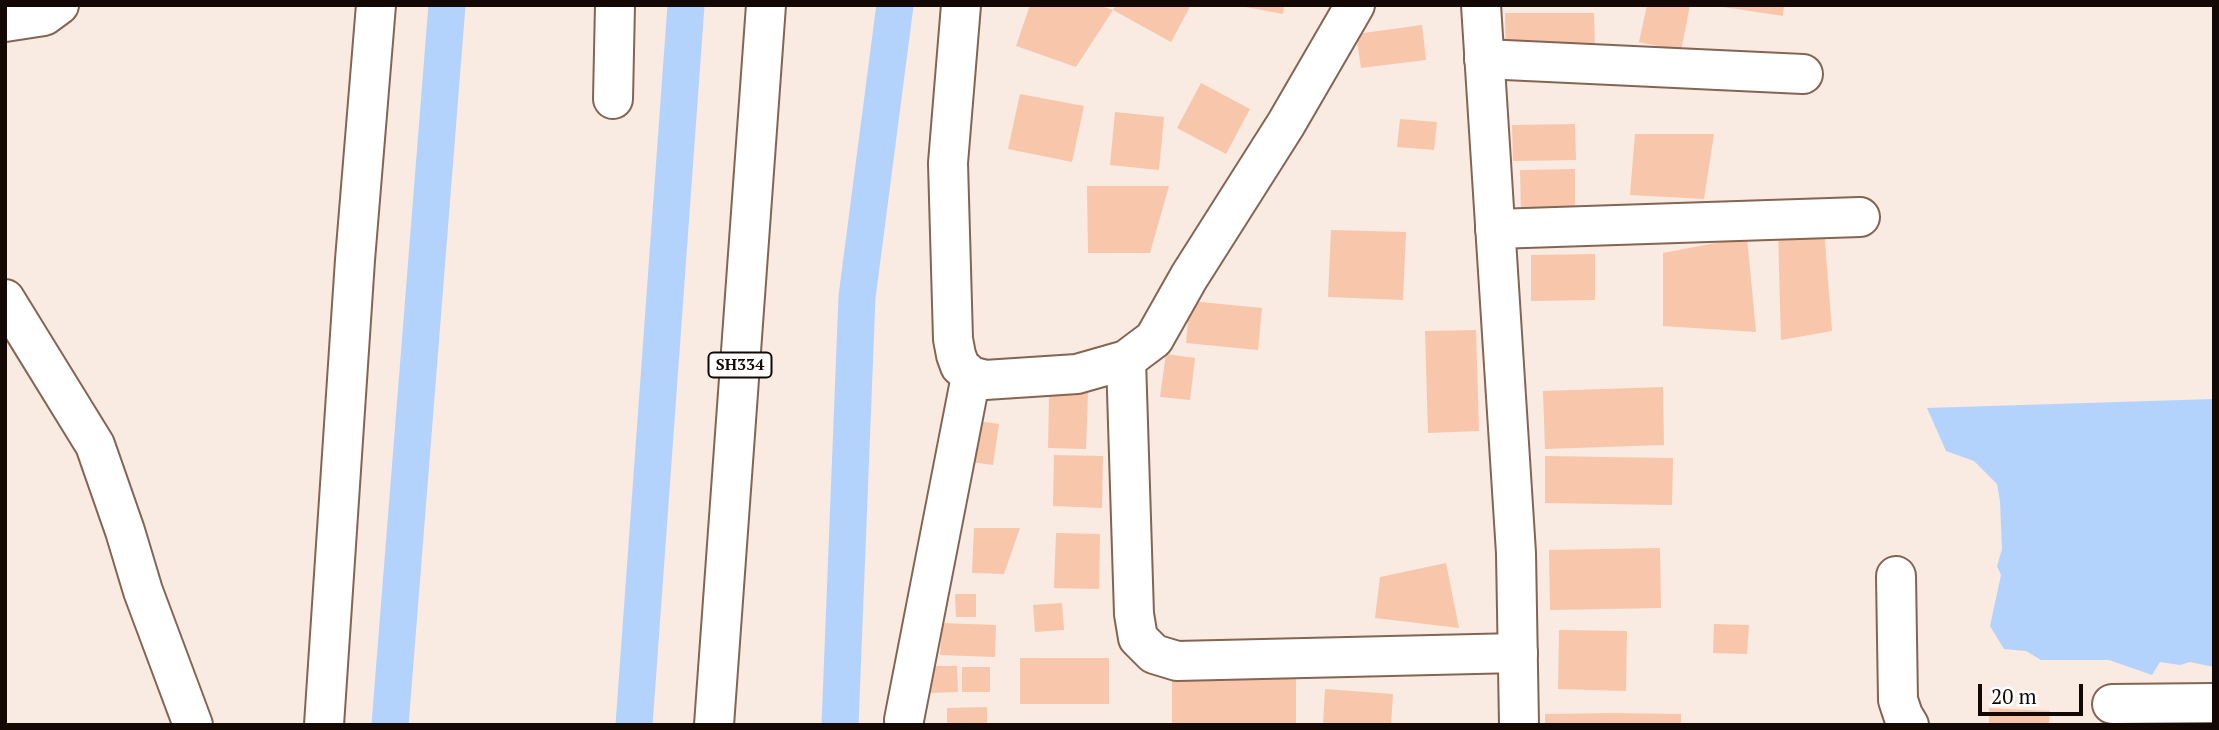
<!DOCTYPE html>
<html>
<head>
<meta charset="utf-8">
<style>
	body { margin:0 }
	#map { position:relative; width:2219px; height:730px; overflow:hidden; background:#f9eae2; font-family:"PT Serif",serif }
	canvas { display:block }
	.frame { position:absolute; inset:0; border:7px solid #130803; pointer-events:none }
	.scale { position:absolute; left:1978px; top:684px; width:105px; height:32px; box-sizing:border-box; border:4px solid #130803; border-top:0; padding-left:9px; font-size:21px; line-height:24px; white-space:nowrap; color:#130803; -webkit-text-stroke:5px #fff; paint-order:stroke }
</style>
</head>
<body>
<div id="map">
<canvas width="2219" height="730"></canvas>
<div class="frame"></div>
<div class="scale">20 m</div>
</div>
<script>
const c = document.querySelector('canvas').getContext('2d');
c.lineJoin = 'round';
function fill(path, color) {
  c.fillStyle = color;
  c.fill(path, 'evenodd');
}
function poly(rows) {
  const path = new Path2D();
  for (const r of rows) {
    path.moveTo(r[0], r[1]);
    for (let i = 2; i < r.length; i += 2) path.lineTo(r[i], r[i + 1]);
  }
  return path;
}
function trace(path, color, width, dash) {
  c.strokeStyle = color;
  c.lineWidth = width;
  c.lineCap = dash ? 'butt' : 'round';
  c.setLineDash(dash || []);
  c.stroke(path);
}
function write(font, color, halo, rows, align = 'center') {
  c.font = font + ' "PT Serif",serif';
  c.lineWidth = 5;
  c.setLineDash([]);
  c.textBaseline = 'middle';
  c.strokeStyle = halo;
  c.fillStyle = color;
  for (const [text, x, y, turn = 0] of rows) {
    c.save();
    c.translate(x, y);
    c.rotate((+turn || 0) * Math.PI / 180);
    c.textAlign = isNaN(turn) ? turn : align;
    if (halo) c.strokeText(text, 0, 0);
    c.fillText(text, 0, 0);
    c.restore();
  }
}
const water = poly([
	[2214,399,2214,667,2190,662,2180,665,2160,662,2152,675,2109,660,2041,660,2026,651,2004,649,1990,626,2001,575,1997,566,2002,549,2000,501,1997,484,1974,461,1946,451,1927,408]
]);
const canal = poly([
	[390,725,447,5],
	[634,725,686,5],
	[840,725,857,297,895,5]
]);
const building = poly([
	[1030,5,1098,5,1113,10,1076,67,1016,46],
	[1116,5,1191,5,1171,42,1113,10],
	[1235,5,1284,5,1283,14],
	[1647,5,1690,5,1681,51,1639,42],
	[1723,5,1784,5,1783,16,1723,7],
	[1505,13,1594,13,1595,54,1506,55],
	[1422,25,1426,60,1361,68,1356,34],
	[1201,83,1250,109,1226,154,1177,128],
	[1020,94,1084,106,1072,162,1008,149],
	[1115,112,1164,117,1159,170,1110,165],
	[1400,119,1437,122,1434,150,1397,147],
	[1575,124,1576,160,1513,161,1512,125],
	[1635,134,1714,134,1704,199,1630,195],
	[1575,169,1575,214,1521,214,1520,170],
	[1087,186,1169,186,1150,253,1088,253],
	[1824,229,1832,331,1781,340,1778,231],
	[1331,230,1406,232,1403,300,1328,297],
	[1747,237,1756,332,1663,326,1663,253],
	[1595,254,1595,300,1531,301,1531,255],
	[1190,301,1262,308,1258,350,1186,343],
	[1476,330,1479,431,1428,433,1425,331],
	[1166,354,1195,358,1190,400,1160,397],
	[1663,387,1664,445,1545,449,1543,391],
	[1049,392,1088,393,1086,449,1048,448],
	[977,421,999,424,993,465,971,462],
	[1054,455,1103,456,1102,508,1053,506],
	[1545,456,1673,458,1672,505,1545,503],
	[974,528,1020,528,1004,574,972,573],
	[1056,533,1100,534,1099,589,1054,588],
	[1660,548,1661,608,1550,610,1549,550],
	[1446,563,1459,628,1375,618,1380,577],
	[955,594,976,594,976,617,956,617],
	[1062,603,1064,630,1035,632,1033,605],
	[942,623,996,625,995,657,940,655],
	[1714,624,1749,625,1747,654,1713,653],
	[1559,630,1627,631,1626,691,1558,689],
	[1020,658,1109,658,1109,704,1020,704],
	[929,666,957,666,958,692,930,693],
	[962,667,990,667,990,692,962,692],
	[1172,671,1296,671,1296,725,1172,725],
	[1325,689,1393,694,1391,725,1323,725],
	[987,707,987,725,947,725,947,708],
	[1989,708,2050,711,2049,725,1989,725],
	[1613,713,1681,714,1681,725,1545,725,1545,714]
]);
const street = poly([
	[961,5,948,163,953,339,956,355,960,366,971,376,985,380,1077,374,1126,360,1154,339,1189,277,1286,124,1355,5],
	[5,22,44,16,59,5],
	[1484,59,1803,74],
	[613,99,615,5],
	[1495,229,1860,217],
	[5,299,95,445,125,531,143,591,193,725],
	[1126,360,1134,614,1138,638,1154,654,1177,661,1518,653],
	[1896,576,1898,700,1903,715,1909,725],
	[2112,704,2214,703],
	[904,720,971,376],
	[324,725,355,260,376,5]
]);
const secondary = poly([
	[1481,5,1516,553,1519,725]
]);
const primary = poly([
	[714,725,766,5]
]);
const shields = [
	[740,365,63]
];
const shieldNames = [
	["SH334",740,365]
];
fill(water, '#b3d3fd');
trace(canal, '#b3d3fd', 37);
fill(building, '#f8c6ab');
trace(street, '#846453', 42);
trace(secondary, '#846453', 42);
trace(primary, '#846453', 42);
trace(street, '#fff', 38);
trace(secondary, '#fff', 38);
trace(primary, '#fff', 38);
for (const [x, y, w] of shields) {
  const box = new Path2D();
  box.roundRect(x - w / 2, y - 12.5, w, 25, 5);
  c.fillStyle = '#fff';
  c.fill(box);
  trace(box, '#130803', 2);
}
write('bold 16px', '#130803', null, shieldNames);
</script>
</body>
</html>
